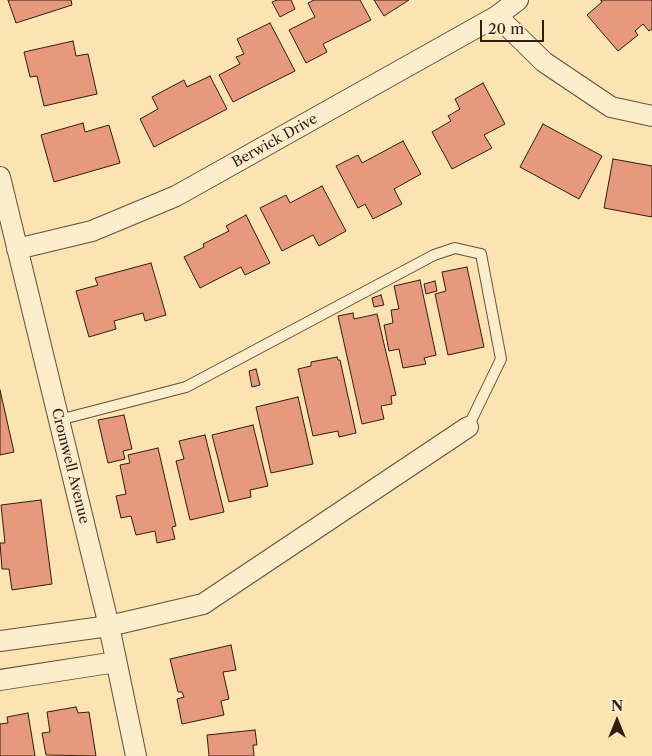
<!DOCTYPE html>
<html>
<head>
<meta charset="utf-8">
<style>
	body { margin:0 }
	#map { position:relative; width:652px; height:756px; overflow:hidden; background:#fbe4b2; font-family:"Libre Caslon Text",serif }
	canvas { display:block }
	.north { position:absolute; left:592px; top:696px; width:50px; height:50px; -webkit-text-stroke:4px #fcedcd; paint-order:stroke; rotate:0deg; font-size:14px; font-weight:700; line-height:20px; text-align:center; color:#321c11 }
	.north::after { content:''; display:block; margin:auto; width:18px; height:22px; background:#321c11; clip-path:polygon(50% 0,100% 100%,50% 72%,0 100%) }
	.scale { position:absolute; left:480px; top:20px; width:64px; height:22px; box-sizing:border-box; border:2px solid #321c11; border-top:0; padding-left:6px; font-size:15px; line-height:18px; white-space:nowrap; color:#321c11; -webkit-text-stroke:4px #fcedcd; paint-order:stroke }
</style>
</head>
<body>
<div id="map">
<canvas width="652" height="756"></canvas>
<div class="north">N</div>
<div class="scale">20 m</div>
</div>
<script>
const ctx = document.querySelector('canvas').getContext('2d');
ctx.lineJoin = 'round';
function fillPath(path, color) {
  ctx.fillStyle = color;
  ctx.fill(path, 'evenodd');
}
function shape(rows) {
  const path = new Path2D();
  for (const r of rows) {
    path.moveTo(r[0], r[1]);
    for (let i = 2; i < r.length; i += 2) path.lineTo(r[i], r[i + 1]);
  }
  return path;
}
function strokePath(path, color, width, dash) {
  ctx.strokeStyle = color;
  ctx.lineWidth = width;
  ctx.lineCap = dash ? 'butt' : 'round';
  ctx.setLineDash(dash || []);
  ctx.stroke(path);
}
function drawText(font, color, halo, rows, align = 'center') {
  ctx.font = font + ' "Libre Caslon Text",serif';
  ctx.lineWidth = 4;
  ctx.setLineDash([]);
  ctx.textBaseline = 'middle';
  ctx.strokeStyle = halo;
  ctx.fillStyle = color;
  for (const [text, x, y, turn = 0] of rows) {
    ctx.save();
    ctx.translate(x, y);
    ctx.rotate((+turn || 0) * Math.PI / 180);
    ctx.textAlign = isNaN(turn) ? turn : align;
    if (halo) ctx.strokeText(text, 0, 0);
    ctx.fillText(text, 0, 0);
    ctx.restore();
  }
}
const building = shape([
	[8,0,71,0,72,5,16,23,8,0],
	[277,0,291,0,295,9,280,17,272,2,277,0],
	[314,0,360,0,371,20,323,44,327,52,306,63,289,30,315,17,308,3,314,0],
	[374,0,409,0,384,16,374,0],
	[601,0,652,0,652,29,649,31,643,24,635,31,638,35,618,51,587,15,602,2,601,0],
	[270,23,295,71,233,102,219,75,240,64,236,57,244,54,237,39,270,23],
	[73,41,76,56,88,54,97,94,44,106,37,76,30,77,24,52,73,41],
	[210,76,227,109,154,147,140,119,158,109,152,97,184,80,187,87,210,76],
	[483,83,505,124,484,135,492,148,452,169,432,132,451,121,448,116,460,109,455,99,483,83],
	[83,123,85,132,109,125,120,163,54,182,41,135,83,123],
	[543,124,602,156,579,199,520,167,543,124],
	[403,141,421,174,394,189,402,204,373,219,365,204,358,208,336,166,358,155,362,163,403,141],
	[613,159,652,166,652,217,604,208,613,159],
	[322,186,346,231,319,246,313,235,282,251,260,208,286,195,290,203,322,186],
	[246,215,270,263,245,275,241,267,200,288,184,257,204,247,203,244,229,231,226,226,246,215],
	[151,263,166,315,145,321,143,313,114,321,116,329,89,337,76,291,98,285,95,278,151,263],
	[467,267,484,347,448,355,435,294,446,291,442,272,467,267],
	[420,280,436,355,424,358,426,364,403,368,399,349,389,351,384,325,393,323,391,310,399,309,394,286,420,280],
	[435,281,437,291,426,294,424,284,435,281],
	[381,295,384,305,374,307,372,298,381,295],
	[353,313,354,319,377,314,396,395,391,396,392,404,381,406,384,419,362,424,338,316,353,313],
	[337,357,338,360,340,360,356,433,339,437,338,431,313,436,298,369,311,366,311,362,337,357],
	[256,369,260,385,252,387,249,371,256,369],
	[0,390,14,452,0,455,0,390],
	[298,397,313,464,271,473,256,407,298,397],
	[124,415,132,449,123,451,125,459,108,463,98,420,124,415],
	[253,425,268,486,250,490,251,497,229,502,212,435,253,425],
	[205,435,224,512,190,520,176,461,184,459,179,441,205,435],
	[158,448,176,526,172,527,175,539,157,543,155,531,136,535,131,516,121,518,116,496,126,494,120,465,130,463,128,455,158,448],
	[41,500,52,584,12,590,9,569,2,569,0,543,5,543,1,505,41,500],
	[231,645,236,670,223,672,229,699,221,701,224,715,182,724,177,699,184,697,182,692,178,692,170,659,231,645],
	[76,707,78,713,89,712,96,756,46,755,42,733,50,732,47,712,76,707],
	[28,713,35,756,0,756,0,724,8,723,7,717,28,713],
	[255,730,257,745,253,745,254,756,209,756,207,735,255,730]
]);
const lane = shape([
	[59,420,186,387,434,255,455,248,481,254,501,359,468,427]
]);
const street = shape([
	[497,16,544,62,611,107,652,116],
	[0,177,109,626,136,756],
	[17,249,92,231,176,196,497,16,518,0],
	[0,641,109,626,203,604,468,427],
	[0,680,116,662]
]);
const streetNames = [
	["Berwick Drive",275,141,-29],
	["Cromwell Avenue",70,466,76]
];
fillPath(building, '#e6997d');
strokePath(building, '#321c11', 1);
strokePath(lane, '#644e39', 12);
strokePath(street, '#644e39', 22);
strokePath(lane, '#fcedcd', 10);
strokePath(street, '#fcedcd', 20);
drawText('14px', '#321c11', '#fcedcd', streetNames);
</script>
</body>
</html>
